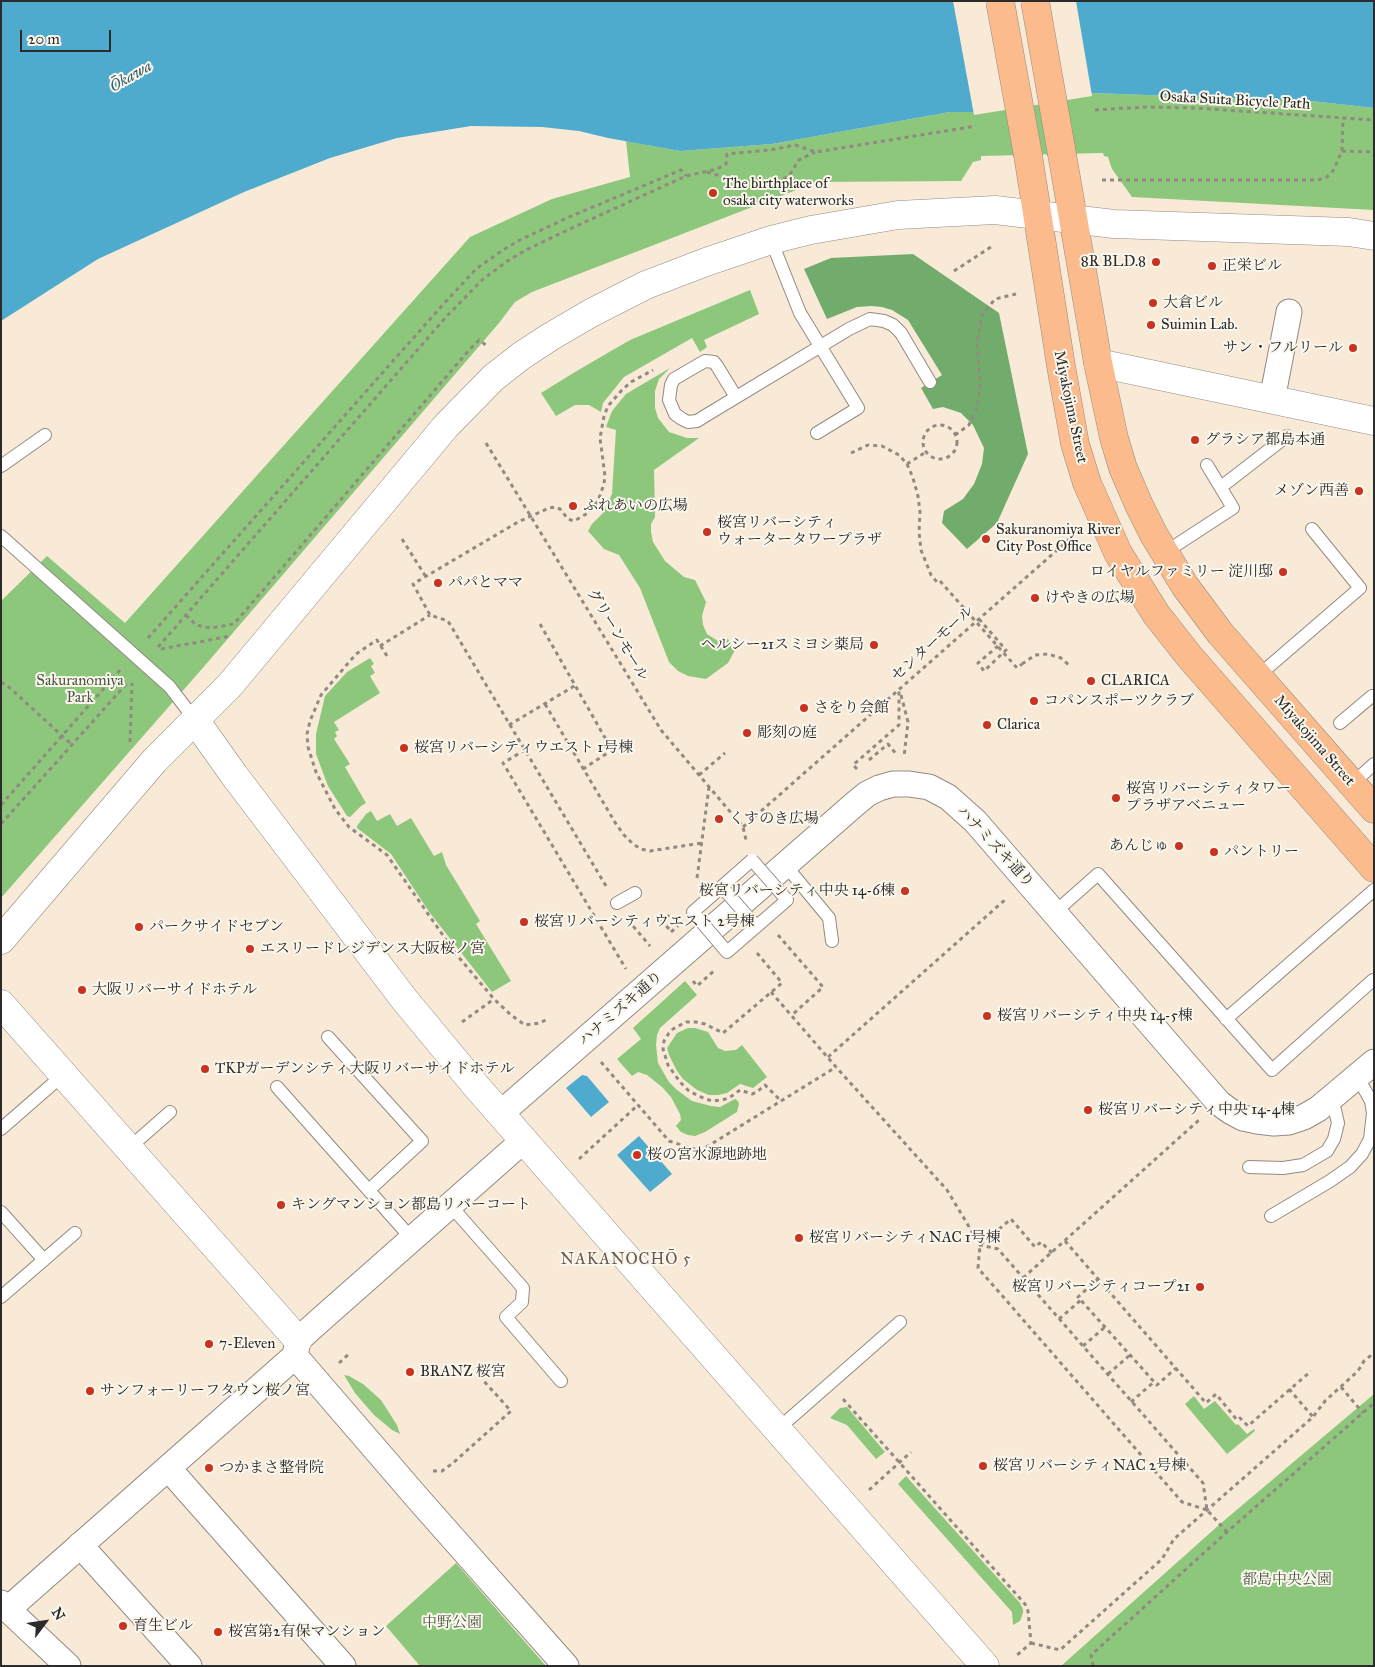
<!DOCTYPE html>
<html>
<head>
<meta charset="utf-8">
<style>
	body { margin:0 }
	#map { position:relative; width:1375px; height:1667px; overflow:hidden; background:#f8ead7; font-family:"IM FELL Great Primer",serif }
	canvas { display:block }
	.frame { position:absolute; inset:0; border:2px solid #2b2b2b; pointer-events:none }
	.north { position:absolute; left:20px; top:1597px; width:50px; height:50px; -webkit-text-stroke:4px #fbf7ec; paint-order:stroke; rotate:59deg; font-size:14px; font-weight:700; line-height:20px; text-align:center; color:#2b2b2b }
	.north::after { content:''; display:block; margin:auto; width:18px; height:22px; background:#2b2b2b; clip-path:polygon(50% 0,100% 100%,50% 72%,0 100%) }
	.scale { position:absolute; left:20px; top:30px; width:91px; height:22px; box-sizing:border-box; border:2px solid #2b2b2b; border-top:0; padding-left:6px; font-size:15px; line-height:18px; white-space:nowrap; color:#2b2b2b; -webkit-text-stroke:4px #fbf7ec; paint-order:stroke }
</style>
</head>
<body>
<div id="map">
<canvas width="1375" height="1667"></canvas>
<div class="frame"></div>
<div class="north">N</div>
<div class="scale">20 m</div>
</div>
<script>
const ctx = document.querySelector('canvas').getContext('2d');
ctx.lineJoin = 'round';
function fillPath(path, color) {
  ctx.fillStyle = color;
  ctx.fill(path, 'evenodd');
}
function shape(rows) {
  const path = new Path2D();
  for (const r of rows) {
    if (r.length === 3) {
      path.moveTo(r[0] + r[2], r[1]);
      path.arc(r[0], r[1], r[2], 0, 2 * Math.PI);
      continue;
    }
    path.moveTo(r[0], r[1]);
    for (let i = 2; i < r.length; i += 2) path.lineTo(r[i], r[i + 1]);
  }
  return path;
}
function strokePath(path, color, width, dash) {
  ctx.strokeStyle = color;
  ctx.lineWidth = width;
  ctx.lineCap = dash ? 'butt' : 'round';
  ctx.setLineDash(dash || []);
  ctx.stroke(path);
}
function drawText(font, color, halo, rows, align = 'center') {
  ctx.font = font + ' "IM FELL Great Primer","Noto Serif JP",serif';
  ctx.lineWidth = 4;
  ctx.setLineDash([]);
  ctx.textBaseline = 'middle';
  ctx.strokeStyle = halo;
  ctx.fillStyle = color;
  for (const [text, x, y, turn = 0] of rows) {
    ctx.save();
    ctx.translate(x, y);
    ctx.rotate((+turn || 0) * Math.PI / 180);
    ctx.textAlign = isNaN(turn) ? turn : align;
    if (halo) ctx.strokeText(text, 0, 0);
    ctx.fillText(text, 0, 0);
    ctx.restore();
  }
}
const green = shape([
	[1092,93,1311,101,1374,108,1374,210,1132,197,1112,169,1108,157,1104,156,1103,153,981,156,981,160,973,162,961,181,817,182,532,292,515,302,499,323,201,670,1,898,1,601,47,556,125,623,470,237,552,199,630,177,626,141,680,151,772,144,950,112,973,112],
	[750,290,759,314,704,340,707,347,700,352,692,338,624,377,603,403,601,412,589,405,575,405,556,416,541,393,575,372,630,340],
	[670,368,659,379,655,391,655,408,658,418,669,432,687,438,699,438,654,470,655,517,651,524,651,532,653,542,665,561,684,577,695,580,706,602,702,616,703,625,707,634,718,641,722,641,728,639,735,650,728,663,706,679,688,676,678,671,669,662,640,588,619,555,604,549,588,531,592,524,603,513,612,494,616,430,606,427,612,411,626,394],
	[370,658,374,664,371,666,375,673,370,676,380,693,334,722,339,730,335,732,337,736,334,739,350,764,345,767,366,803,361,806,350,817,347,816,328,786,316,754,316,734,325,696,347,672],
	[371,811,377,821,390,814,397,826,411,818,434,856,442,852,446,865,480,921,476,924,511,981,492,992,430,913,391,854,357,828,357,826,366,814],
	[685,981,697,995,660,1028,657,1035,656,1045,658,1063,669,1082,677,1090,692,1101,711,1106,720,1107,735,1099,738,1101,739,1104,737,1112,705,1132,695,1136,688,1135,681,1132,676,1126,681,1120,680,1114,671,1097,662,1087,647,1075,638,1072,632,1076,617,1059,641,1039,633,1028],
	[688,1028,695,1028,708,1032,718,1048,725,1051,736,1050,742,1045,767,1077,753,1088,740,1084,727,1093,718,1095,709,1095,697,1090,683,1079,677,1071,669,1055,667,1048,677,1033],
	[344,1375,349,1376,363,1384,381,1400,397,1425,400,1434,392,1430,374,1415,355,1393],
	[1374,1394,1374,1666,1061,1666,1220,1524],
	[1194,1396,1204,1409,1215,1401,1236,1425,1238,1424,1247,1434,1254,1429,1255,1431,1227,1454,1185,1404],
	[847,1407,885,1452,876,1459,847,1425,830,1418,840,1408],
	[906,1476,1020,1603,1023,1609,1023,1613,1020,1621,1013,1625,1012,1612,898,1484],
	[456,1563,546,1666,420,1666,386,1626]
]);
const forest = shape([
	[913,254,999,313,1028,454,997,523,967,549,942,523,944,511,963,499,974,484,982,464,984,448,973,425,961,413,943,407,933,409,921,388,942,375,908,320,892,310,882,307,871,306,857,307,827,319,804,269,831,258]
]);
const water = shape([
	[1,1,1374,1,1374,108,1311,101,1092,93,973,112,950,112,772,144,680,151,608,138,579,131,542,127,471,126,397,138,330,158,244,192,98,259,1,321],
	[582,1075,587,1076,609,1102,591,1117,566,1088],
	[639,1136,672,1174,650,1192,617,1155]
]);
const pier = shape([
	[953,1,1076,1,1092,96,974,115]
]);
const path = shape([
	[1095,110,1146,107,1195,108,1374,120],
	[1342,151,1374,152],
	[707,172,755,186,769,186,779,182,788,176,794,169,797,161,815,152],
	[1102,180,1318,180,1327,177,1333,171,1342,151,1343,118],
	[954,271,994,245],
	[940,442,17],
	[955,435,969,425,977,407,980,385,977,343,982,315,995,299,1016,294],
	[486,443,661,730,743,827,746,840],
	[851,453,868,445,882,446,899,455,907,464,913,478,918,496,920,512,919,532,921,550,931,575,937,582,940,581],
	[907,464,926,452],
	[402,539,426,577],
	[186,615,196,625,211,628,234,624,470,349,479,340,486,345],
	[979,619,1006,650,984,671,978,663,998,646],
	[540,624,612,750,583,769],
	[148,638,439,309,476,269,503,250,520,240,569,217,681,170,686,176],
	[380,646,430,615],
	[158,647,447,316,483,279,509,260,526,250,574,227,686,176,717,169,726,164,727,154,770,150,795,145,816,152,976,126],
	[161,649,231,636],
	[387,656,377,640,356,654,321,695,310,721,307,734,308,747,316,772,335,809,349,827,387,855,456,954,494,999,511,1015,525,1025,540,1023,549,1018],
	[1022,664,1035,655,1048,654,1061,658,1071,667],
	[1,682,10,688,71,744],
	[901,695,908,722,904,757],
	[545,704,616,824,624,835,633,844,641,849,650,851,702,843],
	[509,725,576,685],
	[130,742,132,683],
	[525,750,503,763,626,969],
	[869,760,888,744,897,755],
	[857,769,853,765,899,725,899,690],
	[699,775,725,753],
	[1,805,120,670],
	[1,824,129,681],
	[743,827,1072,537],
	[697,878,709,787],
	[606,886,448,621,430,615,413,584,518,522,549,508,555,507,560,509,568,519,574,521,588,513,598,501,604,484,605,476,600,438,604,416,608,406,622,390,631,382,653,370],
	[628,920,650,946],
	[669,929,662,921,672,913],
	[778,935,823,987,792,1015],
	[757,953,782,983,723,1033,705,1024,696,1022,686,1022,673,1029,669,1033,664,1041,663,1049,668,1065,680,1082,689,1091,705,1099,713,1101,722,1100,729,1098,740,1090,752,1094,757,1092,765,1085,781,1101],
	[693,981,697,986,716,969],
	[771,992,836,1067,947,1190,980,1245,998,1249,1203,1483,1207,1510,1227,1532],
	[462,1022,494,999],
	[828,1057,1007,898],
	[601,1062,669,1141,700,1151,836,1067],
	[579,1159,638,1105],
	[1065,1241,1206,1403,1216,1394,1237,1420,1240,1418,1248,1426,1311,1371],
	[1052,1253,1041,1242,1035,1247,1011,1219,980,1245,978,1268,1182,1502,1207,1510],
	[1023,1278,1199,1120],
	[1098,1279,1078,1297,1157,1385,1176,1368],
	[1059,1319,1081,1300],
	[1083,1346,1105,1327],
	[339,1363,350,1353],
	[1108,1374,1130,1355],
	[1341,1387,1363,1413],
	[1289,1389,1313,1417],
	[843,1399,1025,1604,1028,1611,1031,1643,1016,1656],
	[1131,1402,1155,1381],
	[433,1471,442,1471,453,1463,511,1411,482,1379],
	[869,1490,911,1452],
	[1031,1643,1060,1650,1162,1559,1174,1539,1313,1417,1325,1401,1358,1371,1364,1361,1374,1353],
	[1093,1666,1091,1655,1227,1532,1374,1403]
]);
const service = shape([
	[771,240,800,313,858,408,817,433],
	[736,397,717,366,714,362,705,361,674,379,671,385,669,400,675,414,682,419,688,422,697,421,705,416,849,329,870,319,884,321,893,325,901,333,930,382],
	[1,466,45,435],
	[1221,487,1287,436],
	[1,536,170,687,195,720],
	[1164,553,1233,508,1207,465],
	[1258,676,1360,588,1312,529],
	[1340,723,1372,696],
	[1352,784,1374,764],
	[786,866,829,918,832,941],
	[617,903,635,893],
	[1054,913,1098,874,1272,1070,1373,980],
	[1226,1019,1374,890],
	[328,1037,422,1141,369,1190],
	[277,1087,412,1239],
	[1,1129,64,1074],
	[129,1148,170,1112],
	[1249,1167,1283,1168,1303,1165,1327,1151,1334,1139,1338,1123,1332,1098],
	[450,1205,523,1288,522,1302,506,1317,561,1381],
	[1,1212,44,1260],
	[1271,1216,1330,1181,1350,1167,1362,1154,1370,1139,1373,1113,1371,1101,1357,1076],
	[1,1297,75,1233],
	[778,1429,900,1322]
]);
const minor = shape([
	[1272,400,1289,312],
	[500,1114,856,803,867,794,879,788,893,784,909,784,929,787,948,797,975,821,1219,1103,1230,1111,1243,1118,1257,1121,1274,1123,1289,1122,1304,1117,1318,1109,1374,1062],
	[295,1356,420,1501,566,1666],
	[168,1468,343,1666],
	[80,1545,189,1666],
	[1,1603,68,1666],
	[8,1609,295,1356,298,1340,318,1322,524,1140]
]);
const tertiary = shape([
	[1098,363,1374,421],
	[195,720,234,775,404,999,476,1086,985,1666],
	[1,940,155,760,230,685,446,426,493,378,521,356,550,337,591,313,646,285,706,262,771,240,811,230,898,215,995,210,1114,224,1349,232,1374,236],
	[1,1004,298,1340]
]);
const primary = shape([
	[1062,154,1098,363,1114,438,1123,468,1139,505,1154,535,1185,586,1220,633,1374,809],
	[1028,155,1061,366,1075,444,1087,483,1118,553,1156,614,1189,656,1374,868]
]);
const pathBridge = shape([
	[940,581,1017,668,1022,664],
	[671,932,678,926]
]);
const serviceBridge = shape([
	[752,860,787,900,727,952,693,912,752,860],
	[722,887,756,926]
]);
const primaryBridge = shape([
	[1000,1,1028,155],
	[1035,1,1062,154]
]);
const markers = [
	[713,193,5,"#c8321e"],
	[1156,262,5,"#c8321e"],
	[1212,266,5,"#c8321e"],
	[1153,303,5,"#c8321e"],
	[1151,325,5,"#c8321e"],
	[1353,348,5,"#c8321e"],
	[1195,440,5,"#c8321e"],
	[1359,491,5,"#c8321e"],
	[573,506,5,"#c8321e"],
	[707,532,5,"#c8321e"],
	[986,539,5,"#c8321e"],
	[1283,572,5,"#c8321e"],
	[438,583,5,"#c8321e"],
	[1035,598,5,"#c8321e"],
	[874,645,5,"#c8321e"],
	[1091,681,5,"#c8321e"],
	[1034,701,5,"#c8321e"],
	[804,708,5,"#c8321e"],
	[987,725,5,"#c8321e"],
	[747,733,5,"#c8321e"],
	[404,748,5,"#c8321e"],
	[1116,798,5,"#c8321e"],
	[719,819,5,"#c8321e"],
	[1179,846,5,"#c8321e"],
	[1214,852,5,"#c8321e"],
	[905,891,5,"#c8321e"],
	[524,922,5,"#c8321e"],
	[139,927,5,"#c8321e"],
	[250,949,5,"#c8321e"],
	[82,990,5,"#c8321e"],
	[987,1016,5,"#c8321e"],
	[205,1069,5,"#c8321e"],
	[1088,1110,5,"#c8321e"],
	[637,1155,5,"#c8321e"],
	[281,1205,5,"#c8321e"],
	[799,1238,5,"#c8321e"],
	[1200,1287,5,"#c8321e"],
	[209,1344,5,"#c8321e"],
	[410,1372,5,"#c8321e"],
	[90,1391,5,"#c8321e"],
	[983,1466,5,"#c8321e"],
	[209,1468,5,"#c8321e"],
	[123,1626,5,"#c8321e"],
	[218,1632,5,"#c8321e"]
];
const streetNames = [
	["Osaka Suita Bicycle Path",1235,101,3],
	["Miyakojima Street",1070,407,78],
	["グリーンモール",617,635,59],
	["センターモール",933,644,-42],
	["Miyakojima Street",1314,741,49],
	["ハナミズキ通り",995,847,47],
	["ハナミズキ通り",621,1009,-41]
];
const poiNames = [
	["The birthplace of",723,184],
	["osaka city waterworks",723,201],
	["8R BLD.8",1146,262,"right"],
	["正栄ビル",1222,266],
	["大倉ビル",1163,303],
	["Suimin Lab.",1161,325],
	["サン・フルリール",1343,348,"right"],
	["グラシア都島本通",1205,440],
	["メゾン西善",1349,491,"right"],
	["ふれあいの広場",583,506],
	["桜宮リバーシティ",717,523],
	["ウォータータワープラザ",717,540],
	["Sakuranomiya River",996,530],
	["City Post Office",996,547],
	["ロイヤルファミリー 淀川邸",1273,572,"right"],
	["パパとママ",448,583],
	["けやきの広場",1045,598],
	["ヘルシー21スミヨシ薬局",864,645,"right"],
	["CLARICA",1101,681],
	["コパンスポーツクラブ",1044,701],
	["さをり会館",814,708],
	["Clarica",997,725],
	["彫刻の庭",757,733],
	["桜宮リバーシティウエスト 1号棟",414,748],
	["桜宮リバーシティタワー",1126,789],
	["プラザアベニュー",1126,806],
	["くすのき広場",729,819],
	["あんじゅ",1169,846,"right"],
	["パントリー",1224,852],
	["桜宮リバーシティ中央 14-6棟",895,891,"right"],
	["桜宮リバーシティウエスト 2号棟",534,922],
	["パークサイドセブン",149,927],
	["エスリードレジデンス大阪桜ノ宮",260,949],
	["大阪リバーサイドホテル",92,990],
	["桜宮リバーシティ中央 14-5棟",997,1016],
	["TKPガーデンシティ大阪リバーサイドホテル",215,1069],
	["桜宮リバーシティ中央 14-4棟",1098,1110],
	["桜の宮水源地跡地",647,1155],
	["キングマンション都島リバーコート",291,1205],
	["桜宮リバーシティNAC 1号棟",809,1238],
	["桜宮リバーシティコープ21",1190,1287,"right"],
	["7-Eleven",219,1344],
	["BRANZ 桜宮",420,1372],
	["サンフォーリーフタウン桜ノ宮",100,1391],
	["桜宮リバーシティNAC 2号棟",993,1466],
	["つかまさ整骨院",219,1468],
	["育生ビル",133,1626],
	["桜宮第2有保マンション",228,1632]
];
const parkNames = [
	["Sakuranomiya",80,681],
	["Park",80,698],
	["都島中央公園",1287,1580],
	["中野公園",452,1623]
];
const waterNames = [
	["Ōkawa",131,77,-30]
];
const neighbourhoodNames = [
	["NAKANOCHŌ 5",626,1260]
];
fillPath(green, '#8cc77c');
fillPath(forest, '#71ac6c');
fillPath(water, '#4fabcd');
fillPath(pier, '#f8ead7');
strokePath(service, '#928a81', 14);
strokePath(minor, '#928a81', 27);
strokePath(tertiary, '#928a81', 29);
strokePath(primary, '#928a81', 29);
strokePath(path, '#928a81', 3, [4, 4]);
strokePath(service, '#fff', 12);
strokePath(minor, '#fff', 25);
strokePath(tertiary, '#fff', 28);
strokePath(primary, '#fbbb8d', 28);
strokePath(serviceBridge, '#928a81', 14, []);
strokePath(primaryBridge, '#928a81', 29, []);
strokePath(pathBridge, '#928a81', 3, [4, 4]);
strokePath(serviceBridge, '#fff', 12);
strokePath(primaryBridge, '#fbbb8d', 28);
for (const [x, y, r, color] of markers) {
  const dot = new Path2D();
  dot.arc(x, y, r, 0, 2 * Math.PI);
  ctx.fillStyle = color;
  ctx.fill(dot);
  strokePath(dot, '#fbf7ec', 2);
}
drawText('15px', '#2b2b2b', '#fbf7ec', streetNames);
drawText('15px', '#2b2b2b', '#fbf7ec', poiNames, 'left');
drawText('15px', '#485a43', '#fbf7ec', parkNames);
drawText('italic 16px', '#395e6c', '#fbf7ec', waterNames);
ctx.letterSpacing = '1px';
drawText('16px', '#6b5752', '#fbf7ec', neighbourhoodNames);
ctx.letterSpacing = '0px';
</script>
</body>
</html>
